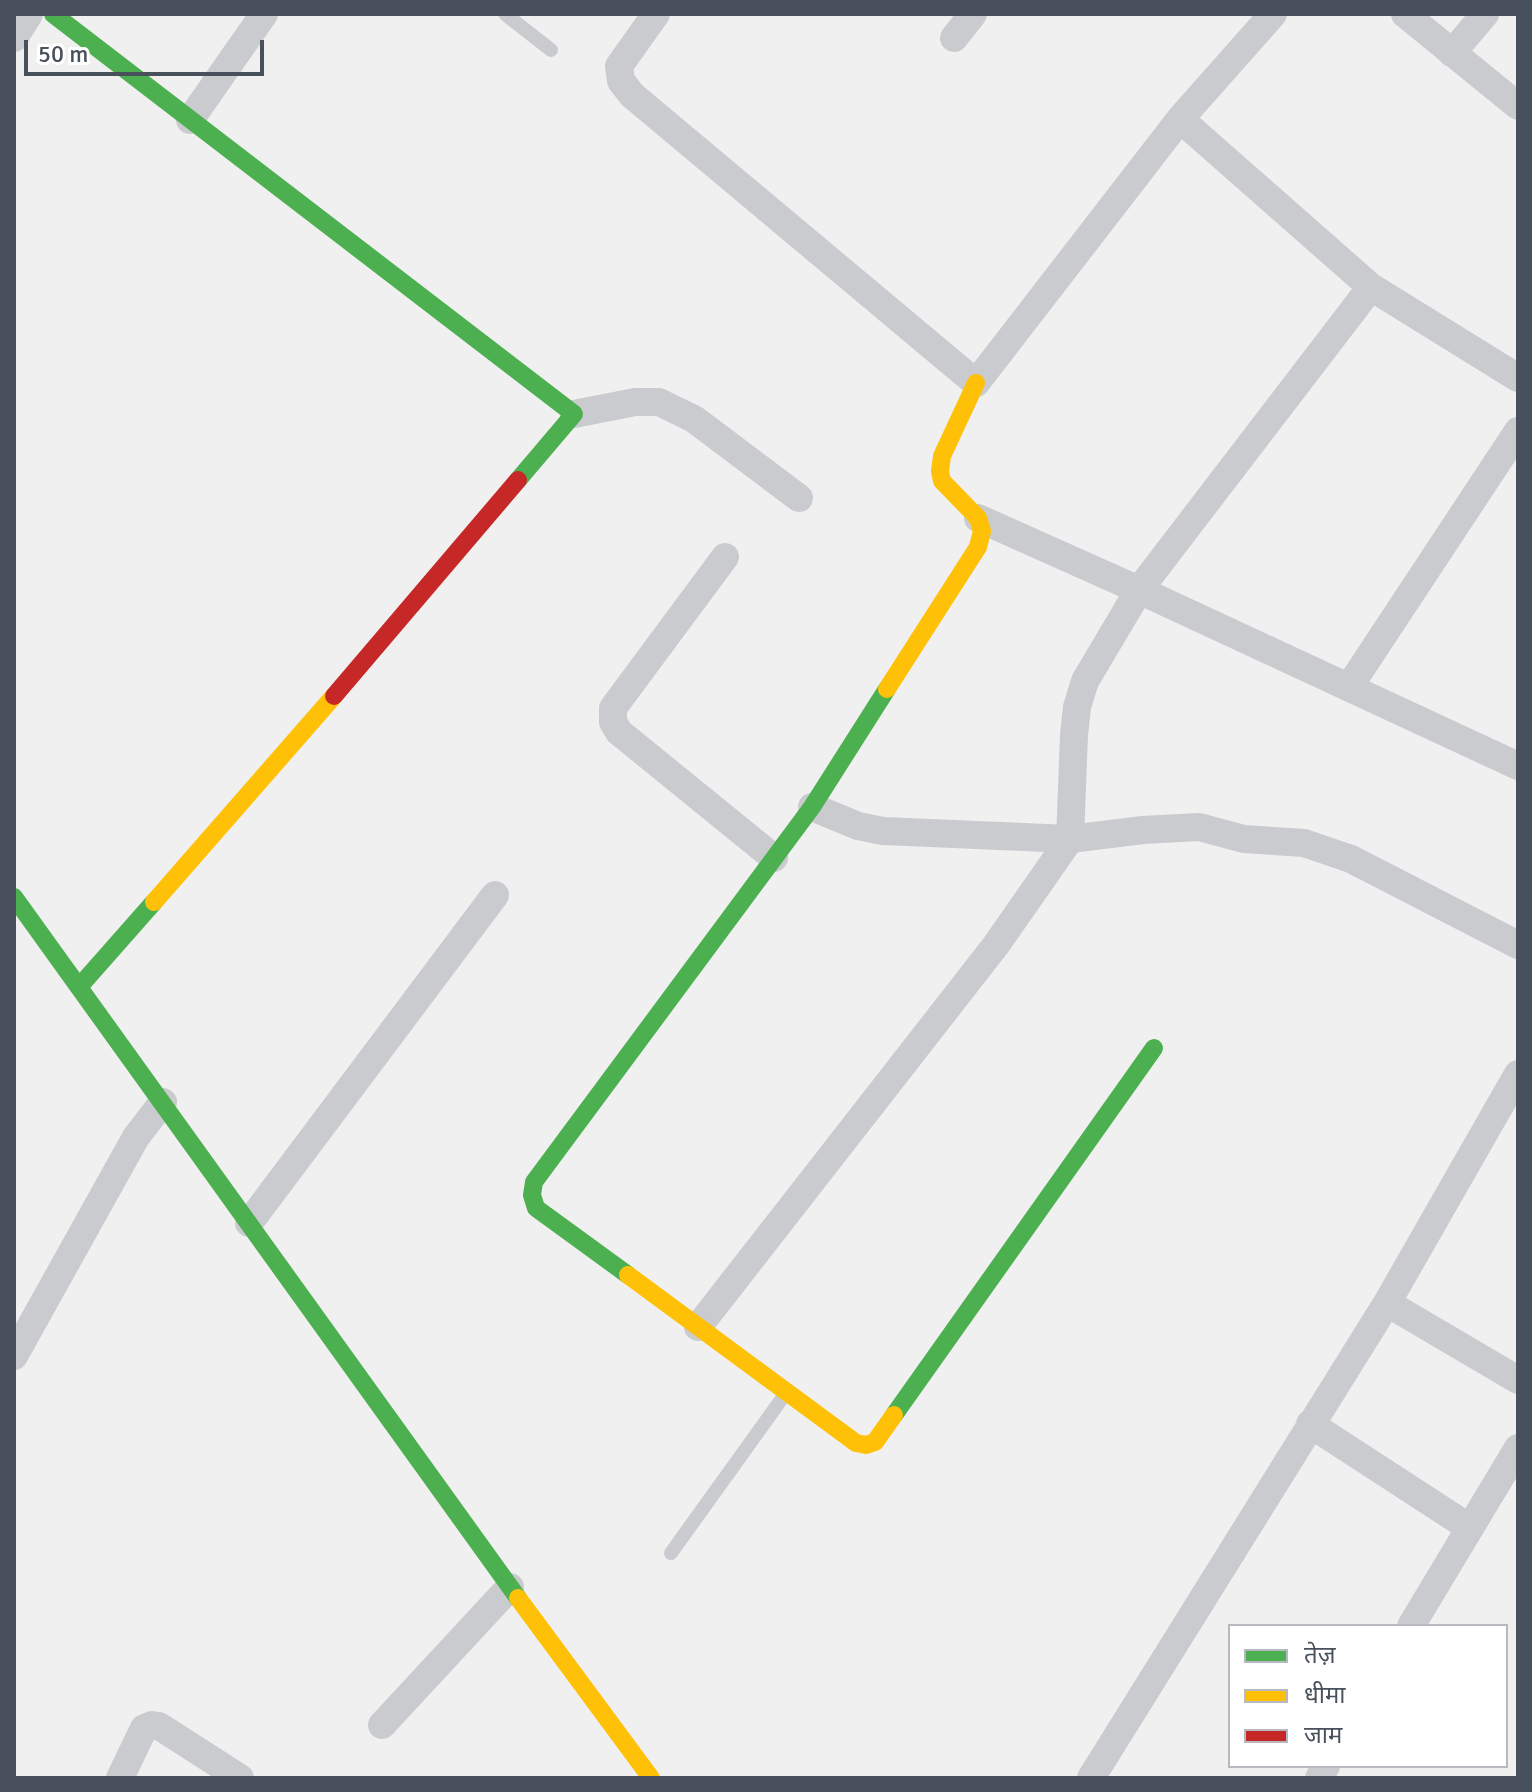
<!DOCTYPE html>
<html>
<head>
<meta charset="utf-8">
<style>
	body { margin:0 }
	#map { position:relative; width:1532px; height:1792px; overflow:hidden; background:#f0f0f0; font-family:Signika,"Noto Sans Devanagari",sans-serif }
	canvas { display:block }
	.frame { position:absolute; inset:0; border:16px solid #48505b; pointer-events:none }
	.legend { position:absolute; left:1228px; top:1624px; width:280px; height:144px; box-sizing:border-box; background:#fff; border:2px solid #b6b9bd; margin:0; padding:10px 14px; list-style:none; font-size:24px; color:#48505b }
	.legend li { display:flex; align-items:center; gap:16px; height:40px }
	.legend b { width:40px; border:2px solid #b6b9bd }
	.scale { position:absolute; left:24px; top:40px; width:240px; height:36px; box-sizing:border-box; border:4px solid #48505b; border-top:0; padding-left:10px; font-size:24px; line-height:28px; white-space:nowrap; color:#48505b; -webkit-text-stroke:6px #fff; paint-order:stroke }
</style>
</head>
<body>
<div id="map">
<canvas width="1532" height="1792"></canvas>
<div class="frame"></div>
<ul class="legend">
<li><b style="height:10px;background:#4caf50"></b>तेज़</li>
<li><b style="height:10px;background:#ffc107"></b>धीमा</li>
<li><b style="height:10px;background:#c62828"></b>जाम</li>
</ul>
<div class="scale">50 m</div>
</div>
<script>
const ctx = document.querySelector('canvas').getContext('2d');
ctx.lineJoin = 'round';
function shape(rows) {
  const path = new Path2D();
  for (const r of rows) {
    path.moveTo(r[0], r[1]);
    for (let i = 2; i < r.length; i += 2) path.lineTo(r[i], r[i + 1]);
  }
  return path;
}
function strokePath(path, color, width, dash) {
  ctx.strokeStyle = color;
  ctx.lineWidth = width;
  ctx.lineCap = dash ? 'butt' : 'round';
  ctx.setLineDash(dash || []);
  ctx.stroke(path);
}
const lane = shape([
	[505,14,551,50],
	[671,1553,786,1393]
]);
const street = shape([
	[656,14,619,66,621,81,632,95,976,383,1180,119,1273,14],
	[1405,14,1518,106],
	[14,38,29,14],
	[954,38,973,14],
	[1452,53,1485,14],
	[1180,119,1371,287,1139,590,1518,766],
	[190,120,264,14],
	[1371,287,1518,378],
	[574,414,635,402,659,402,694,419,799,498],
	[725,557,613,708,613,722,619,732,774,858],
	[1349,687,1518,431],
	[812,807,858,826,883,831,1070,839,1143,830,1199,827,1244,839,1304,843,1351,859,1518,945],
	[249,1223,495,895],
	[1387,1303,1518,1380],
	[698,1327,996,945,1070,839,1074,735,1077,707,1085,681,1139,590,978,518],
	[14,1356,136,1137,163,1102],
	[1310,1424,1470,1528],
	[1411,1626,1518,1448],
	[382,1725,510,1587],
	[120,1778,144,1728,152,1725,159,1726,240,1778],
	[1091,1778,1387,1303,1518,1074],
	[1319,1778,1326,1766]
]);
const fast = shape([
	[53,14,574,414,518,480],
	[14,897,518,1598],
	[79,987,154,902],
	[628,1275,536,1208,532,1195,534,1182,812,807,887,689],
	[894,1415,1154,1048]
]);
const slow = shape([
	[887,689,978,547,982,531,978,518,942,481,940,471,942,456,976,383],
	[154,902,334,696],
	[628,1275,856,1443,866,1445,875,1442,894,1415],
	[518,1598,651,1778]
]);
const jam = shape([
	[334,696,518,480]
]);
strokePath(lane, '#cacbce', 14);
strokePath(street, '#cacbce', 28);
strokePath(fast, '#4caf50', 18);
strokePath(slow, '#ffc107', 18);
strokePath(jam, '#c62828', 18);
</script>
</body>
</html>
